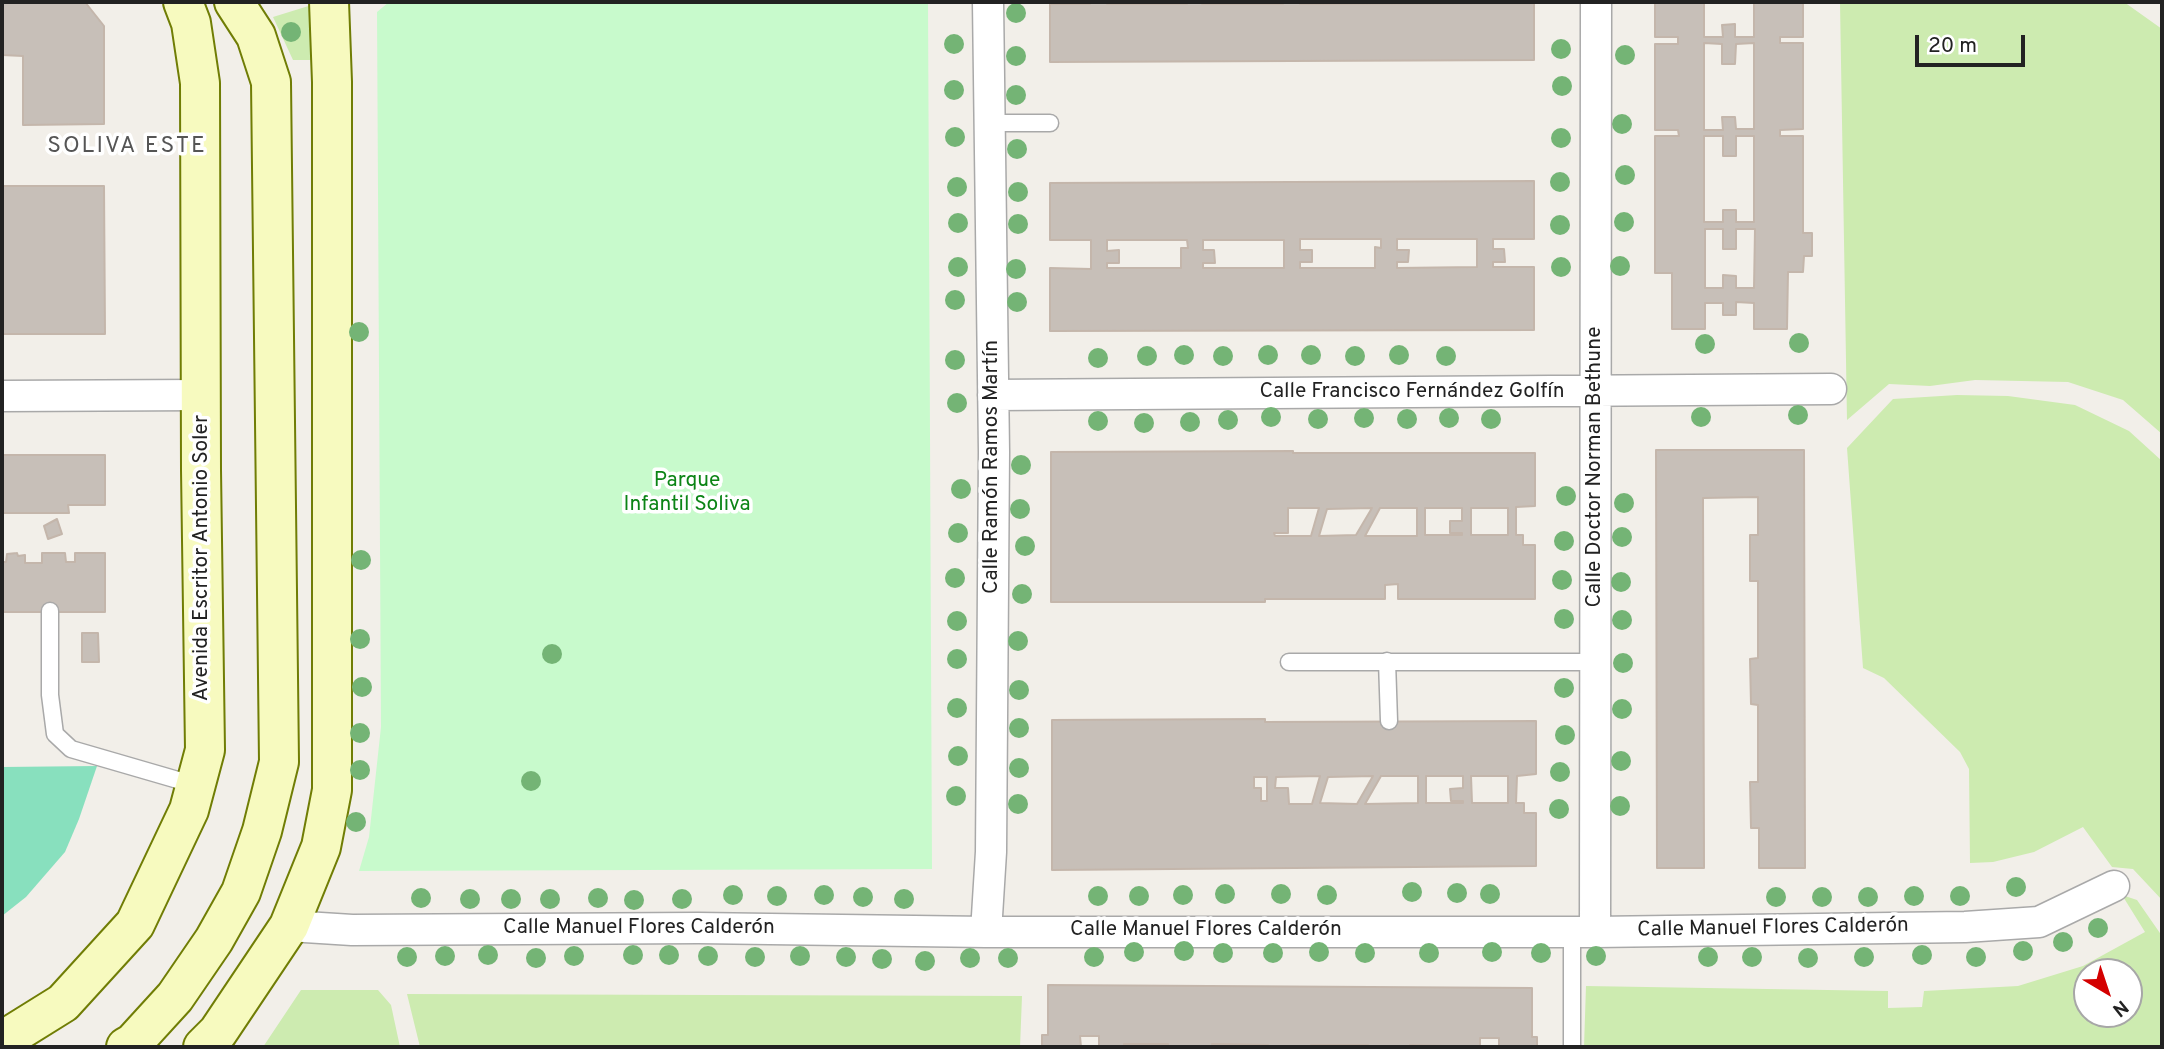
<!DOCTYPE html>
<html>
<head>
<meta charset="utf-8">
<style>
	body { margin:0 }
	#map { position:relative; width:2164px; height:1049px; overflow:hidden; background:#f2efe9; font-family:Overpass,sans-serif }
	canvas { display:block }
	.frame { position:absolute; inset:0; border:4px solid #222; pointer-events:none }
	.north { position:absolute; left:2073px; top:958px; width:70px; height:70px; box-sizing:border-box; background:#fff; border:2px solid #a7a7a7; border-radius:50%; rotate:141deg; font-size:19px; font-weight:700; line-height:28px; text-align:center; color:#222 }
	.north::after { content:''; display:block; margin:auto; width:24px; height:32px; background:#d40000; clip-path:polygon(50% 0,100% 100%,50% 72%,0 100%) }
	.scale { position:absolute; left:1915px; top:35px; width:110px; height:32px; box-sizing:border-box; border:4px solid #222; border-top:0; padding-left:9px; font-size:21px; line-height:24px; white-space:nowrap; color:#222; -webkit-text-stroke:5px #fff; paint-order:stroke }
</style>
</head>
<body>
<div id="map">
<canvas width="2164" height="1049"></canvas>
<div class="frame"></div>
<div class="north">N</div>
<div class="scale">20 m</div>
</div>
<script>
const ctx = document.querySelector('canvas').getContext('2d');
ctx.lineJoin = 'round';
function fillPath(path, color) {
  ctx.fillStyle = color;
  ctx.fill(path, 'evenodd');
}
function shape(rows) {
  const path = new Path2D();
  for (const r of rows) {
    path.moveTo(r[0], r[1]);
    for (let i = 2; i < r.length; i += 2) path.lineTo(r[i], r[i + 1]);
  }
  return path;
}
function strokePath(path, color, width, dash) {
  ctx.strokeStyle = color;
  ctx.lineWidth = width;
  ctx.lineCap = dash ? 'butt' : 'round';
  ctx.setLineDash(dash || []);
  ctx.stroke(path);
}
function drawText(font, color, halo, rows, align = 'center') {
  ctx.font = font + ' Overpass,sans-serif';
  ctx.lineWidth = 7;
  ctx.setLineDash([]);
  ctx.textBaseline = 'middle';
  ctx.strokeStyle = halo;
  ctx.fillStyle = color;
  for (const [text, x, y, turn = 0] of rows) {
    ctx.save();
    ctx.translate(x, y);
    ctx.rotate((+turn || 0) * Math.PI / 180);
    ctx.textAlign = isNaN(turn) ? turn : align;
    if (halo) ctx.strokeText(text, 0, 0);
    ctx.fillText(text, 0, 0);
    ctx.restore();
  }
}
const grass = shape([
	[1840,2,2124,2,2162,29,2162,434,2123,400,2068,382,1975,380,1930,386,1889,384,1847,420],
	[315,4,314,60,293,60,273,17],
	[1957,395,2008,396,2075,405,2129,431,2162,461,2162,900,2133,869,2112,867,2083,827,2034,852,1993,862,1970,863,1969,769,1960,752,1884,678,1863,668,1847,448,1893,399],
	[2122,895,2137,900,2162,936,2162,1047,1584,1047,1586,986,1888,991,1888,1008,1922,1007,1924,991,2018,986,2083,966,2145,932],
	[2087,972,2129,972,2129,1014,2087,1014],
	[301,990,378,990,391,1005,400,1047,263,1047],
	[407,994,1022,996,1020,1047,420,1047]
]);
const park = shape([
	[389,2,928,2,932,869,359,871,369,837,381,727,377,12]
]);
const pitch = shape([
	[97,766,79,819,65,852,26,897,2,916,2,767]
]);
const building = shape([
	[2,2,85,2,104,26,104,124,23,125,23,56,2,55,2,2],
	[1090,2,1107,2,1107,4,1187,4,1187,2,1202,2,1202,4,1283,4,1283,2,1300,2,1300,4,1534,3,1534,60,1050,62,1050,4,1090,4,1090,2],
	[1655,2,1704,2,1704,37,1723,37,1722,25,1735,24,1735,37,1754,37,1754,2,1803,2,1803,37,1780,37,1780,43,1803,43,1803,129,1780,130,1780,136,1803,136,1803,233,1812,233,1812,256,1804,256,1803,272,1788,272,1787,329,1754,329,1754,303,1736,302,1736,315,1723,315,1723,303,1705,303,1705,329,1672,329,1672,273,1655,273,1655,136,1679,136,1678,130,1655,130,1655,44,1678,44,1678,37,1655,37,1655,2],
	[1704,43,1722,44,1722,64,1735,64,1736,44,1754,43,1754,129,1736,129,1735,117,1722,117,1723,130,1704,130,1704,43],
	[1704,136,1723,136,1723,156,1736,156,1736,136,1754,136,1754,222,1736,222,1736,210,1723,210,1723,222,1704,222,1704,136],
	[1705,229,1723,229,1723,249,1736,249,1736,229,1755,229,1754,288,1736,288,1736,276,1723,275,1723,288,1705,288,1705,229],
	[1534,181,1534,239,1493,239,1493,249,1504,249,1505,262,1493,262,1493,267,1534,267,1534,330,1050,331,1050,268,1091,269,1091,240,1050,240,1050,183,1534,181],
	[1300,239,1381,239,1381,248,1375,247,1375,268,1300,268,1300,262,1312,262,1312,250,1300,250,1300,239],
	[1397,239,1477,239,1477,267,1397,268,1397,262,1408,262,1409,250,1397,250,1397,239],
	[1107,240,1187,240,1188,248,1181,248,1181,268,1107,268,1107,263,1119,263,1119,250,1107,251,1107,240],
	[1203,240,1284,240,1284,268,1203,268,1203,263,1215,263,1214,250,1203,250,1203,240],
	[2,186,104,186,105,334,2,334,2,186],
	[1656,450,1804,450,1805,868,1759,868,1759,828,1751,828,1750,782,1758,782,1758,705,1751,704,1750,659,1758,658,1758,581,1750,581,1750,535,1758,535,1758,497,1703,498,1704,868,1657,868,1656,450],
	[1293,451,1293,453,1535,453,1535,506,1516,507,1516,535,1523,535,1523,545,1535,545,1535,599,1398,599,1398,584,1385,585,1385,599,1265,599,1265,602,1051,602,1051,452,1293,451],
	[1288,508,1319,508,1311,536,1275,536,1274,533,1288,533,1288,508],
	[1372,508,1356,535,1319,536,1327,509,1372,508],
	[1380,508,1417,508,1417,536,1365,536,1380,508],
	[1425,508,1462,508,1462,521,1450,521,1450,533,1462,533,1462,535,1425,535,1425,508],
	[1471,508,1508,508,1508,535,1471,535,1471,508],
	[2,455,105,455,105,505,68,505,69,513,2,513,2,455],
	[57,519,62,534,48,539,44,526,57,519],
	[17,553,18,556,25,555,25,563,42,563,42,553,65,553,66,562,75,562,75,553,105,553,105,612,2,612,2,562,6,562,7,554,17,553],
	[82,633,98,633,99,662,82,662,82,633],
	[1265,719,1265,722,1536,721,1536,774,1517,776,1516,803,1524,803,1524,813,1536,813,1536,866,1052,870,1052,720,1265,719],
	[1320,776,1312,804,1289,804,1288,788,1275,788,1276,777,1320,776],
	[1373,776,1357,804,1320,803,1328,777,1373,776],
	[1381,776,1418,776,1418,803,1365,804,1381,776],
	[1426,776,1463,776,1463,788,1450,789,1451,801,1463,801,1463,803,1426,803,1426,776],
	[1471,776,1508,776,1508,803,1472,803,1471,776],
	[1254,777,1267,777,1267,801,1261,801,1261,788,1254,788,1254,777],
	[1048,985,1532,988,1532,1037,1537,1037,1537,1047,1499,1047,1499,1038,1480,1038,1480,1047,1410,1045,1410,1047,1368,1047,1368,1045,1311,1045,1311,1047,1268,1047,1268,1045,1212,1044,1212,1047,1168,1047,1168,1044,1124,1044,1124,1047,1099,1047,1099,1036,1080,1036,1081,1047,1042,1047,1042,1035,1048,1035,1048,985]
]);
const lane = shape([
	[989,123,1050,123],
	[50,611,50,695,55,734,71,749,195,785],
	[1387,661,1389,721],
	[1289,662,1596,662],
	[1572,932,1572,1047]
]);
const street = shape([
	[993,395,1831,389],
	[2,396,202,395],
	[289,926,352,930,698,928,986,932,1595,932,1965,927,2039,922,2114,886],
	[986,932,991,852,994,452,988,2],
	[1595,932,1596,2]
]);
const secondary = shape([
	[2,1041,63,1003,135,924,189,810,205,750,201,470,200,83,191,23,183,2],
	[126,1047,133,1043,175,997,214,940,241,892,262,831,279,762,271,82,256,36,234,2],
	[203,1047,218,1032,289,926,321,847,332,790,332,82,329,2]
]);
const trees = [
	[1016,13],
	[291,32],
	[954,44],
	[1561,49],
	[1625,55],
	[1016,56],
	[1562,86],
	[954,90],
	[1016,95],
	[1622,124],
	[955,137],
	[1561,138],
	[1017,149],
	[1625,175],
	[1560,182],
	[957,187],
	[1018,192],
	[1624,222],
	[958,223],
	[1018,224],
	[1560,225],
	[1620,266],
	[958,267],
	[1561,267],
	[1016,269],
	[955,300],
	[1017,302],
	[359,332],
	[1799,343],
	[1705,344],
	[1184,355],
	[1268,355],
	[1311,355],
	[1399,355],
	[1147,356],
	[1223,356],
	[1355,356],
	[1446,356],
	[1098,358],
	[955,360],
	[957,403],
	[1798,415],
	[1271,417],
	[1701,417],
	[1364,418],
	[1449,418],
	[1318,419],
	[1407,419],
	[1491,419],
	[1228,420],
	[1098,421],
	[1190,422],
	[1144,423],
	[1021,465],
	[961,489],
	[1566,496],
	[1624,503],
	[1020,509],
	[958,533],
	[1622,537],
	[1564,541],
	[1025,546],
	[361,560],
	[955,578],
	[1562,580],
	[1621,582],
	[1022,594],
	[1564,619],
	[1622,620],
	[957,621],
	[360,639],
	[1018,641],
	[552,654],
	[957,659],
	[1623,663],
	[362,687],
	[1564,688],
	[1019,690],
	[957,708],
	[1622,709],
	[1019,728],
	[360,733],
	[1565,735],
	[958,756],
	[1621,761],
	[1019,768],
	[360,770],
	[1560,772],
	[531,781],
	[956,796],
	[1018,804],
	[1620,806],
	[1559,809],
	[356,822],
	[2016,887],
	[1412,892],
	[1457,893],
	[1225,894],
	[1281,894],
	[1490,894],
	[733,895],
	[824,895],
	[1183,895],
	[1327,895],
	[777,896],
	[1098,896],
	[1139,896],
	[1914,896],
	[1960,896],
	[863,897],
	[1776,897],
	[1822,897],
	[1868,897],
	[421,898],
	[598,898],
	[470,899],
	[511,899],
	[550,899],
	[682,899],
	[904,899],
	[634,900],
	[2098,928],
	[2063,942],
	[1184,951],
	[2023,951],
	[1134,952],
	[1319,952],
	[1492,952],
	[1223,953],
	[1273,953],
	[1365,953],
	[1429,953],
	[1541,953],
	[488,955],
	[633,955],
	[669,955],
	[1922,955],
	[445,956],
	[574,956],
	[708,956],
	[800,956],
	[1596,956],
	[407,957],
	[755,957],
	[846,957],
	[1094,957],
	[1708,957],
	[1752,957],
	[1864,957],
	[1976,957],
	[536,958],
	[970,958],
	[1008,958],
	[1808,958],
	[882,959],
	[925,961]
];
const streetNames = [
	["Calle Francisco Fernández Golfín",1412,393],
	["Calle Ramón Ramos Martín",993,467,-90],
	["Calle Doctor Norman Bethune",1596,467,-90],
	["Avenida Escritor Antonio Soler",203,558,-90],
	["Calle Manuel Flores Calderón",639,929],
	["Calle Manuel Flores Calderón",1773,929,-1],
	["Calle Manuel Flores Calderón",1206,931]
];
const parkNames = [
	["Parque",687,482],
	["Infantil Soliva",687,506]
];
const neighbourhoodNames = [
	["SOLIVA ESTE",127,147]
];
fillPath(grass, '#cdebb0');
fillPath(park, '#c8facc');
fillPath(pitch, '#88e0be');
fillPath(building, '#c7bfb8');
strokePath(building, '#c4b6ab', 2);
strokePath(lane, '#a9a9a9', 19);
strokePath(street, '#a9a9a9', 33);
strokePath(secondary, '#707d05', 42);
strokePath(lane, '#fff', 16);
strokePath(street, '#fff', 30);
strokePath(secondary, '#f7fabf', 38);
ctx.fillStyle = '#74b475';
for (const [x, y] of trees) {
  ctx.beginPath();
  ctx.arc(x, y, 10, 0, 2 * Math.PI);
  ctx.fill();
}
drawText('21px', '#222', '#fff', streetNames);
drawText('21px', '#0c8416', '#fff', parkNames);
ctx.letterSpacing = '2px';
drawText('23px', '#555', '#fff', neighbourhoodNames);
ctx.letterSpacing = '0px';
</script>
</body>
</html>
